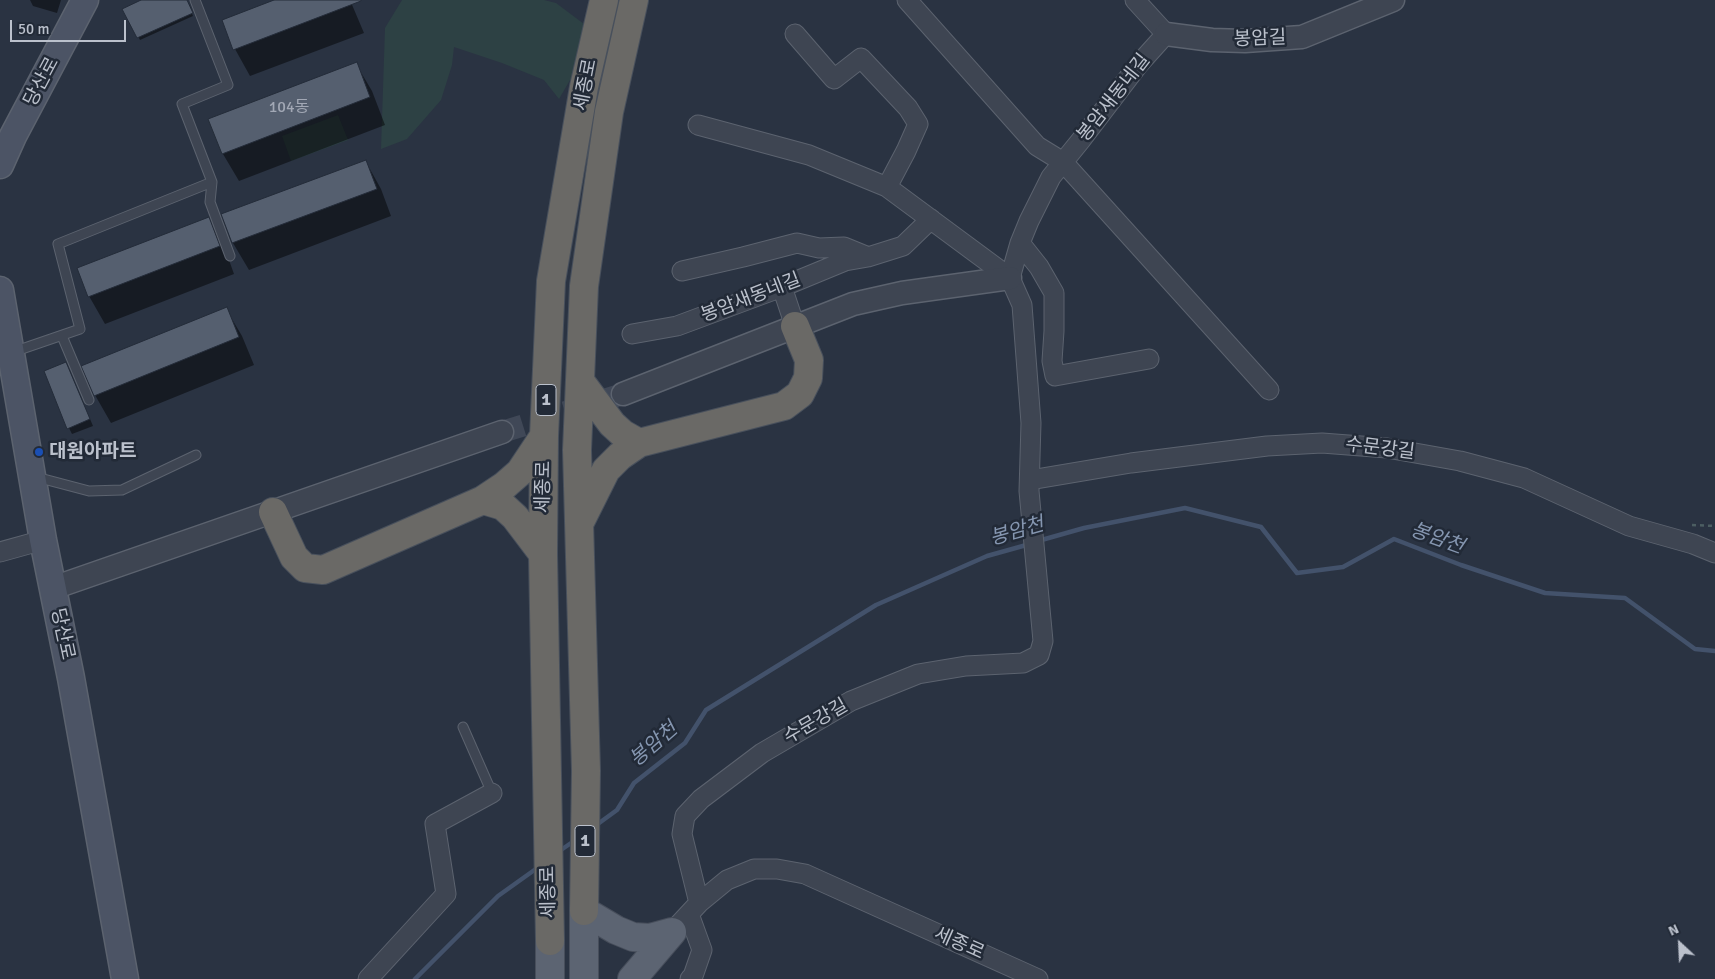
<!DOCTYPE html>
<html>
<head>
<meta charset="utf-8">
<style>
	body { margin:0 }
	#map { position:relative; width:1715px; height:979px; overflow:hidden; background:#2a3342; font-family:Signika,sans-serif }
	canvas { display:block }
	.north { position:absolute; left:1655px; top:919px; width:50px; height:50px; -webkit-text-stroke:4px #222a37; paint-order:stroke; rotate:335deg; font-size:14px; font-weight:700; line-height:20px; text-align:center; color:#bbc1cc }
	.north::after { content:''; display:block; margin:auto; width:18px; height:22px; background:#bbc1cc; clip-path:polygon(50% 0,100% 100%,50% 72%,0 100%) }
	.scale { position:absolute; left:10px; top:20px; width:116px; height:22px; box-sizing:border-box; border:2px solid #bbc1cc; border-top:0; padding-left:6px; font-size:15px; line-height:18px; white-space:nowrap; color:#bbc1cc; -webkit-text-stroke:4px #222a37; paint-order:stroke }
</style>
</head>
<body>
<div id="map">
<canvas width="1715" height="979"></canvas>
<div class="north">N</div>
<div class="scale">50 m</div>
</div>
<script>
const ctx = document.querySelector('canvas').getContext('2d');
ctx.lineJoin = 'round';
function fillPath(path, color) {
  ctx.fillStyle = color;
  ctx.fill(path, 'evenodd');
}
function shape(rows) {
  const path = new Path2D();
  for (const r of rows) {
    path.moveTo(r[0], r[1]);
    for (let i = 2; i < r.length; i += 2) path.lineTo(r[i], r[i + 1]);
  }
  return path;
}
function strokePath(path, color, width, dash) {
  ctx.strokeStyle = color;
  ctx.lineWidth = width;
  ctx.lineCap = dash ? 'butt' : 'round';
  ctx.setLineDash(dash || []);
  ctx.stroke(path);
}
function drawText(font, color, halo, rows, align = 'center') {
  ctx.font = font + ' Signika,"Noto Sans KR",sans-serif';
  ctx.lineWidth = 5;
  ctx.setLineDash([]);
  ctx.textBaseline = 'middle';
  ctx.strokeStyle = halo;
  ctx.fillStyle = color;
  for (const [text, x, y, turn = 0] of rows) {
    ctx.save();
    ctx.translate(x, y);
    ctx.rotate((+turn || 0) * Math.PI / 180);
    ctx.textAlign = isNaN(turn) ? turn : align;
    if (halo) ctx.strokeText(text, 0, 0);
    ctx.fillText(text, 0, 0);
    ctx.restore();
  }
}
const green = shape([
	[402,0,544,0,556,3,584,24,577,68,559,99,544,80,502,63,454,47,452,65,441,100,407,139,381,149,385,28],
	[338,115,348,140,291,161,282,136]
]);
const shadow = shape([
	[30,0,61,0,57,13,33,6],
	[144,0,186,0,193,16,140,40,124,9],
	[278,0,350,0,364,33,250,76,235,49],
	[356,64,372,91,385,125,239,181,223,154],
	[366,162,381,189,391,216,249,270,233,243],
	[208,219,224,246,234,274,105,324,89,296],
	[226,309,242,336,254,365,111,423,95,395],
	[69,369,93,426,72,434,69,428]
]);
const stream = shape([
	[1038,541,1084,528,1185,508,1261,527,1297,573,1343,567,1394,539,1461,565,1545,593,1625,598,1695,649,1715,651],
	[595,826,617,810,634,783,685,743,706,710,876,605,987,556,1030,544],
	[558,852,574,841],
	[415,979,498,896,540,866]
]);
const building = shape([
	[141,0,187,0,193,13,137,38,122,9,141,0],
	[274,0,361,0,361,1,233,50,222,20,274,0],
	[357,62,370,97,222,154,208,119,357,62],
	[366,160,377,189,232,243,221,214,366,160],
	[209,217,220,246,88,297,77,268,209,217],
	[227,307,239,337,94,396,81,366,227,307],
	[66,362,90,419,67,429,44,371,66,362]
]);
const tertiaryTunnel = shape([
	[502,432,623,394]
]);
const path = shape([
	[1692,525,1715,526]
]);
const service = shape([
	[212,182,210,202,230,256],
	[62,336,89,400],
	[13,352,80,329,58,244,212,182,182,104,228,85,195,0],
	[36,477,89,491,122,490,196,455],
	[463,727,492,793]
]);
const minor = shape([
	[907,0,1037,146,1063,162,1269,390],
	[795,34,834,79,861,58,908,108,918,124,906,151,887,187],
	[698,125,809,155,887,187,1010,278,1020,243,1029,221,1051,177,1081,140,1139,64,1166,34,1135,0],
	[1020,243,1039,267,1054,293,1054,331,1052,361,1055,376,1149,359],
	[682,271,743,257,797,243,819,248,844,247,866,256],
	[782,287,795,326],
	[632,334,677,326,782,287,845,261,868,257,903,246,931,219],
	[1030,480,1131,463,1267,446,1322,443,1387,448,1460,461,1524,478,1629,526,1693,544,1715,553],
	[0,552,43,540],
	[699,903,682,834,685,816,701,799,762,753,851,701,918,674,966,666,1023,663,1039,655,1043,641,1029,491,1031,423,1022,305,1010,278],
	[689,914,702,950,693,976,690,979],
	[672,932,699,903,727,880,754,869,777,869,805,874,1038,979],
	[368,979,446,894,435,824,492,793]
]);
const tertiary = shape([
	[1166,34,1212,40,1245,41,1302,37,1393,0],
	[623,394,853,304,902,293,1010,278],
	[53,588,502,432]
]);
const secondary = shape([
	[0,165,13,136,85,0],
	[0,290,43,540,71,678,125,979]
]);
const primary = shape([
	[584,911,616,930,633,937,650,938,672,932,632,979],
	[550,941,550,979],
	[584,979,584,911]
]);
const trunk = shape([
	[580,381,612,424,623,434,639,443,620,456,606,470,581,520],
	[639,443,784,406,800,394,808,378,809,360,795,326],
	[273,512,294,557,305,568,323,570,483,500],
	[543,554,515,517,503,506,483,500,504,486,520,472,544,436],
	[584,911,586,771,577,450,584,286,609,112,634,0],
	[550,941,543,554,544,436,551,281,584,87,604,0]
]);
const markers = [
	[39,452,5,"#1a4fb4"]
];
const numberNames = [
	["104동",289,108]
];
const shields = [
	[546,400,20],
	[585,841,20]
];
const shieldNames = [
	["1",546,400],
	["1",585,841]
];
const streetNames = [
	["봉암길",1260,39,-2],
	["당산로",42,82,-62],
	["세종로",586,85,-79],
	["봉암새동네길",1114,98,-52],
	["봉암새동네길",751,298,-21],
	["수문강길",1380,449,7],
	["세종로",544,487,-89],
	["당산로",62,634,78],
	["수문강길",816,722,-30],
	["세종로",549,892,-91],
	["세종로",959,944,24]
];
const poiNames = [
	["대원아파트",49,452]
];
const waterNames = [
	["봉암천",1017,532,-16],
	["봉암천",1437,539,20],
	["봉암천",654,745,-41]
];
fillPath(green, '#2d4144');
fillPath(shadow, '#0007');
strokePath(stream, '#43526b', 4.5);
fillPath(building, '#555f6f');
strokePath(building, '#242c39', 1);
strokePath(tertiaryTunnel, '#404857', 22, [22, 11]);
strokePath(service, '#5c636f', 11);
strokePath(minor, '#5c636f', 21);
strokePath(tertiary, '#5c636f', 25);
strokePath(secondary, '#5c636f', 29);
strokePath(primary, '#474e5b', 30);
strokePath(trunk, '#48505c', 30);
strokePath(path, '#4c5e62', 2.5, [4, 4]);
strokePath(service, '#3e4552', 9);
strokePath(minor, '#3e4552', 19);
strokePath(tertiary, '#3e4552', 22);
strokePath(secondary, '#4c5465', 26);
strokePath(primary, '#5c6472', 28);
strokePath(trunk, '#6a6966', 28);
for (const [x, y, r, color] of markers) {
  const dot = new Path2D();
  dot.arc(x, y, r, 0, 2 * Math.PI);
  ctx.fillStyle = color;
  ctx.fill(dot);
  strokePath(dot, '#222a37', 2);
}
drawText('16px', '#a2a8b5', null, numberNames);
for (const [x, y, w] of shields) {
  const box = new Path2D();
  box.roundRect(x - w / 2, y - 15.5, w, 31, 4);
  ctx.fillStyle = '#222a37';
  ctx.fill(box);
  strokePath(box, '#bbc1cc', 1);
}
drawText('bold 18px', '#bbc1cc', null, shieldNames);
drawText('19px', '#bbc1cc', '#222a37', streetNames);
drawText('bold 19px', '#bbc1cc', '#222a37', poiNames, 'left');
drawText('italic 20px', '#8596b0', '#222a37', waterNames);
</script>
</body>
</html>
